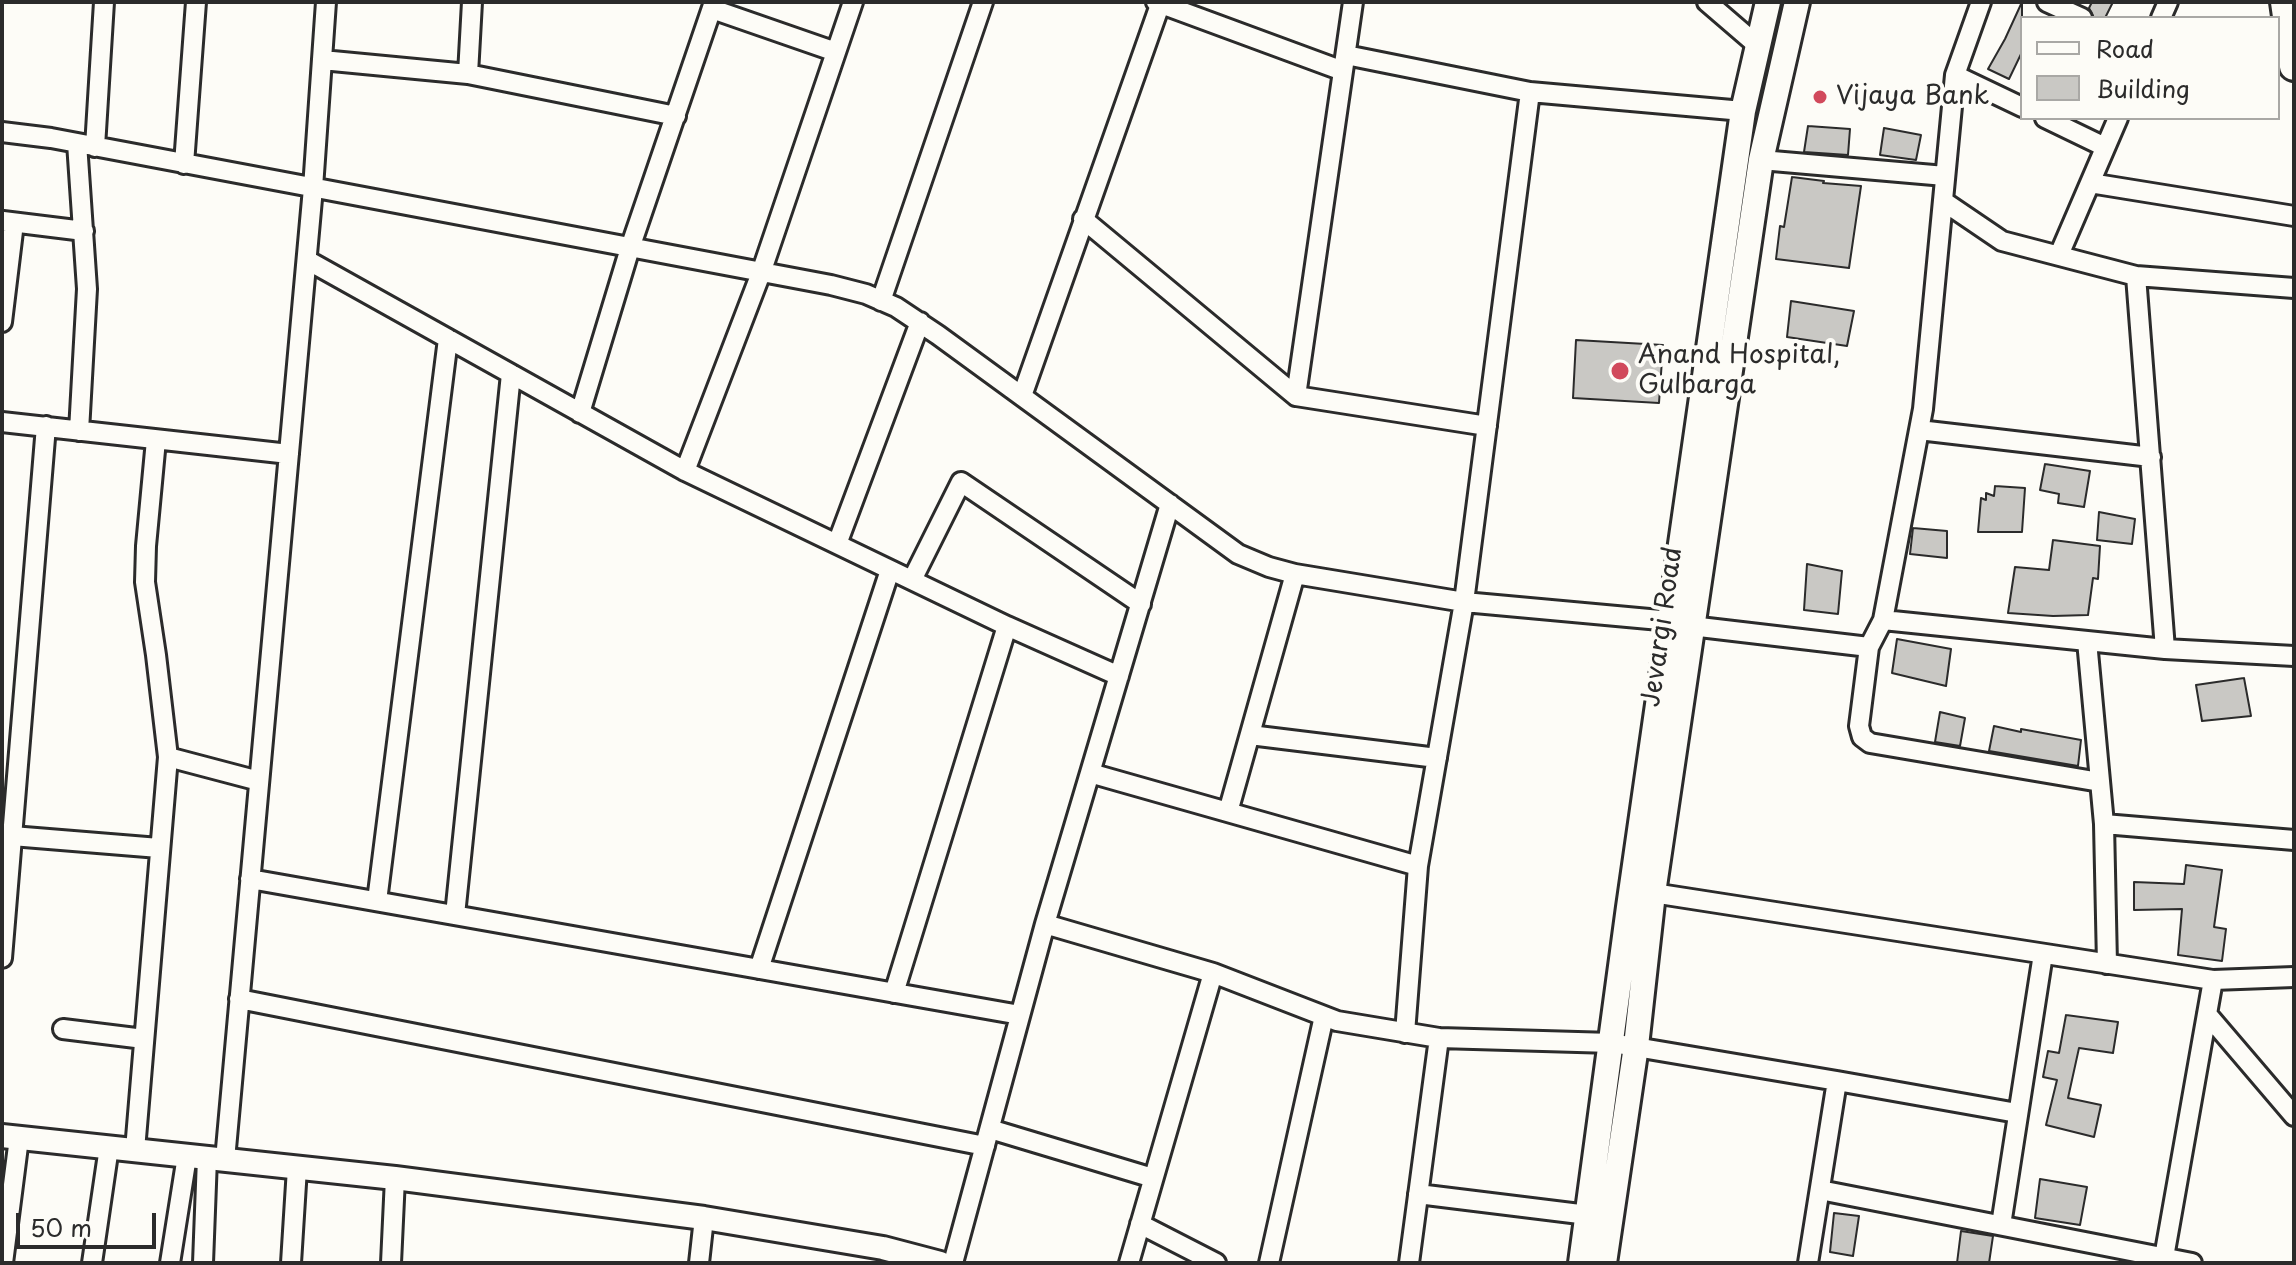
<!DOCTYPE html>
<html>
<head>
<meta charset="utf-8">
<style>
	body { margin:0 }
	#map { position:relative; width:2296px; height:1265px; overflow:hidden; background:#fdfcf7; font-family:"Playpen Sans",sans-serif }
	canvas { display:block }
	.frame { position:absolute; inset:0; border:4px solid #2b2b2b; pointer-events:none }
	.legend { position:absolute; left:2020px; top:16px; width:260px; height:104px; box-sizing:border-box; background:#fdfcf7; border:2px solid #a9a8a5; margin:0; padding:10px 14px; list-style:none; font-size:24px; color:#2b2b2b }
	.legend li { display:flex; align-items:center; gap:16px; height:40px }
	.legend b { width:40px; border:2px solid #a9a8a5 }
	.scale { position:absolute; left:16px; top:1213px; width:140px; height:36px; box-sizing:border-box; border:4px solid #2b2b2b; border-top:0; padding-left:10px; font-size:24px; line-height:28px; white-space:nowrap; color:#2b2b2b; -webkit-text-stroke:6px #fdfcf7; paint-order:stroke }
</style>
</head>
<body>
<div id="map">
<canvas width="2296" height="1265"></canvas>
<div class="frame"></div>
<ul class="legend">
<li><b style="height:10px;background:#fdfcf7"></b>Road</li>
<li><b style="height:22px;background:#c9c8c4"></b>Building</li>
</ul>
<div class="scale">50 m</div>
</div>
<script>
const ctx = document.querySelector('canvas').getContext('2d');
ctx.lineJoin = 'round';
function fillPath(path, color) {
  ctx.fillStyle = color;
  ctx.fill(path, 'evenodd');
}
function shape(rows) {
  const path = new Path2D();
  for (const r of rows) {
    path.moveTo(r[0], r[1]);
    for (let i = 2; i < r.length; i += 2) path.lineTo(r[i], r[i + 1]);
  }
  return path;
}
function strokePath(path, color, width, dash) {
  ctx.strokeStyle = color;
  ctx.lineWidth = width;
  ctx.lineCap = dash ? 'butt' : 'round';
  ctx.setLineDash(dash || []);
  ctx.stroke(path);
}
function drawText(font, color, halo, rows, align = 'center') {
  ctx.font = font + ' "Playpen Sans",sans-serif';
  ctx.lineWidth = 8;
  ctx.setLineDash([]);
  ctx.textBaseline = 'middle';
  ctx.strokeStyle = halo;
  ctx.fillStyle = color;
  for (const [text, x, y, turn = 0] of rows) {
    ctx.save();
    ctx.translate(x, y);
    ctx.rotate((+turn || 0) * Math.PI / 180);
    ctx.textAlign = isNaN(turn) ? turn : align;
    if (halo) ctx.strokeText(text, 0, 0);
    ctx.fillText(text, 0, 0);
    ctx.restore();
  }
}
const building = shape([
	[2022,2,2022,52,2009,79,1988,69,2005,39,2022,2],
	[2092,2,2113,2,2105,18,2094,18,2089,8,2092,2],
	[1808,126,1850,129,1848,155,1804,152,1808,126],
	[1884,128,1921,135,1916,160,1880,155,1884,128],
	[1792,177,1824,181,1823,183,1861,186,1849,268,1776,259,1780,226,1784,227,1792,177],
	[1791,301,1854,311,1847,346,1787,337,1791,301],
	[1576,340,1663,345,1659,403,1573,398,1576,340],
	[2045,464,2090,471,2084,507,2058,503,2059,494,2040,490,2045,464],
	[1995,486,2025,488,2022,532,1978,532,1981,498,1986,500,1986,493,1994,496,1995,486],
	[2099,512,2135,519,2132,544,2097,540,2099,512],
	[1913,528,1947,531,1947,558,1910,554,1913,528],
	[2053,540,2100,546,2098,579,2093,578,2088,615,2053,616,2008,613,2015,567,2049,570,2053,540],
	[1807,564,1842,571,1838,614,1804,610,1807,564],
	[1897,639,1951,649,1946,686,1892,673,1897,639],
	[2244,678,2251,716,2202,721,2196,685,2244,678],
	[1940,712,1965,718,1960,746,1935,742,1940,712],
	[1994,726,2021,732,2021,729,2081,740,2078,766,1989,751,1994,726],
	[2186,865,2222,870,2214,927,2226,929,2222,961,2178,955,2182,909,2134,910,2134,882,2184,884,2186,865],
	[2066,1015,2118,1022,2113,1053,2079,1048,2068,1098,2101,1105,2094,1137,2046,1125,2057,1080,2043,1077,2048,1051,2059,1053,2066,1015],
	[2040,1179,2087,1187,2080,1225,2035,1218,2040,1179],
	[1834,1213,1859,1216,1853,1256,1830,1252,1834,1213],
	[1961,1231,1993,1236,1989,1263,1957,1263,1961,1231]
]);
const minor = shape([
	[1156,2,1343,71],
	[1707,2,1757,45],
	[2047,2,2082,18],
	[712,9,836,52],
	[2161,18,2168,2],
	[1346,55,1530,92],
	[322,60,468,74,472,2],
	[468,74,676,116],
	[1955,75,2022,107],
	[2045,118,2105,147],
	[2,132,51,138,831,285,866,294,896,307,938,335,1238,554,1269,567,1295,574,1464,602,1671,621],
	[77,143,87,289,79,431],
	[95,147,104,2],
	[1761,160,1945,176],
	[184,164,196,2],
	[2090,183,2294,216],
	[1943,201,2002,241,2136,276,2294,288],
	[1083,219,1296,396,1487,426],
	[3,221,84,231],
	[2059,255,2118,118],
	[307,260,685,471,1007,626],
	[2136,276,2165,649],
	[881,301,983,2],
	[2,322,14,223],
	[1022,396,1161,2],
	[1296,396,1353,2],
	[580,413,630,248,714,2],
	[2,422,289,454],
	[1919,430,2151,457],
	[156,440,146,546,145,582,156,655,168,757],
	[685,471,761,273,853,2],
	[837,544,920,322],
	[912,580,961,482,1141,604],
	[1883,620,1923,409,1955,75,1981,2],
	[1691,626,1869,647,1883,620,2165,649,2294,656],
	[2087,641,2104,824],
	[1869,647,1859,726,1862,737,1870,743,2100,782],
	[1250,735,1437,758],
	[1090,773,1418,866],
	[1228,812,1295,574],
	[12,836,159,848],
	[250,879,1020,1015],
	[1653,893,2213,980,2294,977],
	[377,901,448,339],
	[455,915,511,374],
	[1045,924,1213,973],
	[2,958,46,426],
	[2107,964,2104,824,2294,840],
	[759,969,890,570],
	[894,993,1007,626,1119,676],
	[239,999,985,1146],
	[2207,1014,2294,1116],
	[63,1029,144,1039],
	[1405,1033,1418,866,1464,602,1530,92,1743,111],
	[1837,1081,2017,1113],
	[990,1129,1153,1178],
	[135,1150,168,757,259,781],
	[225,1160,313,188,326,2],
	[1820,1190,2192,1263],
	[1418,1194,1588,1215],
	[1140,1224,1216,1263],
	[2001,1225,2043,954],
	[3,1263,19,1138],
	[92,1263,109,1147],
	[170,1263,187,1156],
	[203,1263,207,1158],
	[291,1263,297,1168],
	[391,1263,395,1178],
	[699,1263,704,1218],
	[953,1263,1045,924,1170,504],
	[1129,1263,1213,973,1337,1021,1439,1038,1612,1043,1837,1081,1808,1263],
	[1269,1263,1324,1016],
	[1409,1263,1439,1038],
	[2163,1263,2213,980]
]);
const tertiary = shape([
	[2,1136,395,1178,704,1218,883,1248,940,1263]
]);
const secondary = shape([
	[1581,1263,1629,907,1743,111,1768,2],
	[1604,1263,1636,1046,1653,893,1761,160,1797,2]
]);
const primary = shape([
	[2285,2,2294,66]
]);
const markers = [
	[1820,97,8,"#d1495b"],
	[1620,371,10,"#d1495b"]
];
const poiNames = [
	["Vijaya Bank",1836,97],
	["Anand Hospital,",1638,356],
	["Gulbarga",1638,386]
];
const streetNames = [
	["Jevargi Road",1663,627,-82]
];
fillPath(building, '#c9c8c4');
strokePath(building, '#2b2b2b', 2);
strokePath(minor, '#2b2b2b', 24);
strokePath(tertiary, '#2b2b2b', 28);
strokePath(secondary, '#2b2b2b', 30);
strokePath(primary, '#2b2b2b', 34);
strokePath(minor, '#fdfcf7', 18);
strokePath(tertiary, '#fdfcf7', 22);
strokePath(secondary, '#fdfcf7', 24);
strokePath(primary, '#fdfcf7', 28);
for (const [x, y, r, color] of markers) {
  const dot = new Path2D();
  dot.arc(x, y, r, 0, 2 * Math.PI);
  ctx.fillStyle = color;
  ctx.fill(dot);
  strokePath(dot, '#fdfcf7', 3);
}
drawText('26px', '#2b2b2b', '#fdfcf7', poiNames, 'left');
drawText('26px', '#2b2b2b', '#fdfcf7', streetNames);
</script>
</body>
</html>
